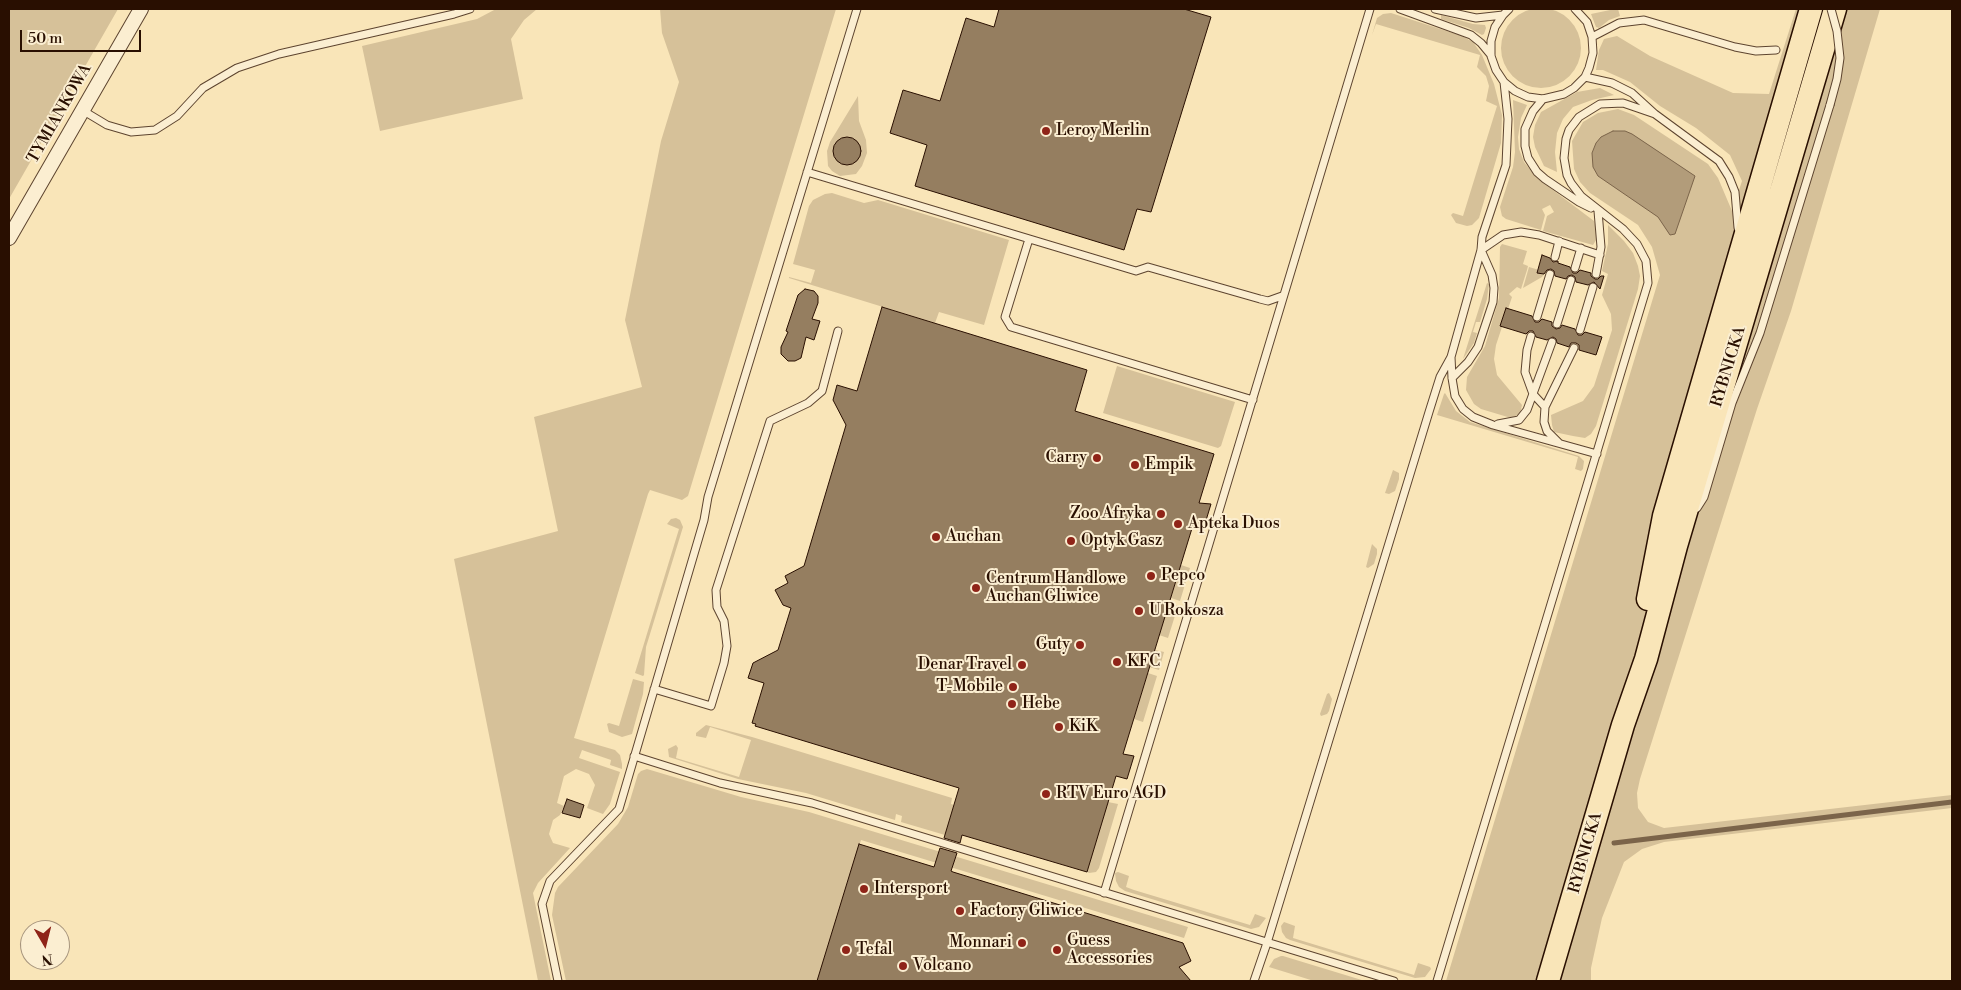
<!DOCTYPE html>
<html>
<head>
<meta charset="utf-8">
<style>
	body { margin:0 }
	#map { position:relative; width:1961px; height:990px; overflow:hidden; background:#f9e5b8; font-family:"Libre Bodoni",serif }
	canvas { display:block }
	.frame { position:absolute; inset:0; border:10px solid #290f01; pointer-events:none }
	.north { position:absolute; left:20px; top:920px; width:50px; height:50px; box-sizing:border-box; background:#fbeed1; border:1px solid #a7957e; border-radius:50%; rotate:172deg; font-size:14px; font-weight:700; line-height:20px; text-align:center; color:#290f01 }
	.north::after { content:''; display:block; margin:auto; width:18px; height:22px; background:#8f2418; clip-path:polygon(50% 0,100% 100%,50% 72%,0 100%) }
	.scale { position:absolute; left:20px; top:30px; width:121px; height:22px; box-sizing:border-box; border:2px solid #290f01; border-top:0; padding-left:6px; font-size:15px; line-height:18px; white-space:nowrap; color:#290f01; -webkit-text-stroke:4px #fbeed1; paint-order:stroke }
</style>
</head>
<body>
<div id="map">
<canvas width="1961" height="990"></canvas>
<div class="frame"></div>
<div class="north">N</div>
<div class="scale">50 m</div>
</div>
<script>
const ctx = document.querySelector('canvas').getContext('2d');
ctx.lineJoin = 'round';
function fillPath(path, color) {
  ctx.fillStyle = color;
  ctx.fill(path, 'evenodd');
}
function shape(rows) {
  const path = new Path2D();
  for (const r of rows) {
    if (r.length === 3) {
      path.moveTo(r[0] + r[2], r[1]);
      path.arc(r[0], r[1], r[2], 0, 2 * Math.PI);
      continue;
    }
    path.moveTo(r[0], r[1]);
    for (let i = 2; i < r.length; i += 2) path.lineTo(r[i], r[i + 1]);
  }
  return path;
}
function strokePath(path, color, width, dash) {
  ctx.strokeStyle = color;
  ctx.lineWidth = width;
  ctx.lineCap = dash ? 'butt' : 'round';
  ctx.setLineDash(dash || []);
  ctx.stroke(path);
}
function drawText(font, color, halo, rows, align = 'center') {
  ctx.font = font + ' "Libre Bodoni",serif';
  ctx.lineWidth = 4;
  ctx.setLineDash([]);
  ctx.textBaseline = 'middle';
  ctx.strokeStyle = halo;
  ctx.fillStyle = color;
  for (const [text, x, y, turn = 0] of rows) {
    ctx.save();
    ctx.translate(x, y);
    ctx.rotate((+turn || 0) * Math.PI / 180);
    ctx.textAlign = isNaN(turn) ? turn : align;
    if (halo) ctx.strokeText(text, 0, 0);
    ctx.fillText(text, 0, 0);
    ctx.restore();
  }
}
const green = shape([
	[1541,48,40],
	[9,9,118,9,9,199],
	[496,9,537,9,524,20,511,39,523,99,380,131,362,46,477,19],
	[660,9,836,9,688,496,682,500,650,490,648,494,574,738,615,750,620,755,622,764,622,769,610,765,611,760,582,750,579,758,620,772,610,804,603,814,587,808,595,785,589,774,576,769,564,776,557,803,564,806,560,815,553,820,549,834,553,843,570,848,538,883,533,893,551,981,538,981,454,559,558,531,534,417,642,387,625,320,661,141,679,82,662,33],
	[1615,9,1618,9,1620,16,1609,20,1599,28,1596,27,1591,14],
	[1796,9,1880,9,1791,311,1757,409,1640,779,1637,793,1638,808,1648,822,1664,828,1952,795,1952,808,1664,842,1642,849,1624,862,1602,918,1591,968,1591,981,1446,981,1660,275,1652,247,1638,225,1590,193,1580,182,1574,169,1572,141,1583,122,1598,113,1618,109,1634,115,1708,164,1718,178,1732,211,1742,181,1730,155,1696,128,1660,106,1630,82,1603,70,1596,70,1599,50,1604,39,1617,36,1650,56,1733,93,1769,94],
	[1391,13,1462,36,1473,42,1482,55,1494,84,1502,115,1501,143,1479,218,1472,225,1467,226,1456,223,1451,215,1453,213,1463,216,1497,106,1486,101,1489,86,1486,76,1477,67,1480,55,1376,24,1372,35,1377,18,1383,14],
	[1441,15,1473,24,1485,25,1486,28,1484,34,1482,35,1469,28,1441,19],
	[1600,88,1614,95,1592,100,1573,107,1563,119,1557,133,1555,152,1557,172,1544,166,1535,147,1533,137,1535,125,1541,112,1577,92],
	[858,96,859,121,866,140,867,153,862,166,856,174,840,176,832,171,828,166,827,151,830,142],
	[1513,100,1527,105,1521,118,1518,137,1519,149,1524,162,1537,178,1594,221,1598,237,1593,245,1543,231,1547,216,1554,212,1550,205,1542,209,1545,215,1541,230,1506,219,1502,216,1500,207,1513,167,1515,152],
	[832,193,864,203,878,200,1009,240,984,325,939,312,935,323,789,278,789,277,811,283,815,270,793,264,809,206,813,200,825,194],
	[1608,225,1624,241,1633,253,1638,266,1640,276,1638,289,1596,426,1591,434,1585,438,1573,436,1554,432,1552,425,1551,415,1583,401,1594,386,1612,330,1611,314,1602,295,1608,274,1602,271,1608,244],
	[1502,244,1527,251,1523,264,1528,266,1527,270,1521,289,1517,287,1509,294,1512,297,1496,345,1494,359,1497,375,1522,405,1520,414,1511,418,1481,409,1474,404,1466,390,1467,377,1485,346,1499,298,1500,247],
	[1529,267,1546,272,1542,277,1523,288],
	[1487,283,1489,284,1487,299,1480,322,1476,322,1473,332,1477,333,1474,343,1463,359],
	[1117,366,1235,402,1221,446,1218,448,1103,413],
	[1445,393,1456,411,1470,422,1579,456,1584,461,1583,469,1581,471,1575,469,1578,457,1437,415,1444,394],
	[1393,470,1399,473,1399,479,1395,491,1389,494,1385,493],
	[676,518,680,520,683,527,646,647,644,675,643,676,635,673,679,529,667,524,671,519],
	[1372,544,1377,549,1377,554,1374,564,1368,568,1366,567],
	[1181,565,1190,568,1180,601,1171,598],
	[1169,603,1178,606,1168,638,1159,635],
	[1155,650,1164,652,1159,670,1149,667],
	[1148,673,1157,676,1143,722,1134,719],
	[633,679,644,682,643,694,632,734,622,737,609,732,607,724,609,723,619,726],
	[1329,693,1332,699,1329,711,1327,714,1321,716,1320,714,1327,694],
	[706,725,752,737,952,798,951,804,954,805,945,835,901,822,902,816,896,814,895,820,806,793,738,779,669,757,668,749,676,745,678,748,676,758,739,777,751,740,710,727,706,738,696,736,696,733],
	[647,769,741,797,809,812,1188,927,1184,938,861,840,817,981,566,981,552,915,555,893,558,887,618,824,628,807,638,774,641,771],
	[1108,802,1118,804,1099,868,1096,872,1089,873,1087,872],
	[1118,872,1129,876,1126,887,1134,890,1250,925,1255,914,1266,918,1259,927,1251,929,1125,891,1119,887,1116,881,1115,873],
	[1284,922,1295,926,1293,938,1414,975,1418,963,1430,967,1431,969,1425,977,1415,978,1290,940,1286,938,1282,932,1281,926],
	[1281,956,1283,956,1365,981,1314,981,1269,967,1274,959]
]);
const water = shape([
	[1613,131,1625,131,1632,134,1695,176,1675,234,1670,235,1658,217,1598,176,1593,167,1592,153,1596,143,1601,137,1613,131]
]);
const stream = shape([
	[1614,843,1952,802]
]);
const building = shape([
	[999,9,1184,9,1211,17,1151,212,1137,209,1124,250,915,186,927,145,890,133,903,90,940,101,966,18,994,27,999,9],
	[847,151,14],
	[1542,255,1550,258,1553,262,1558,261,1558,263,1570,267,1573,273,1577,273,1580,270,1591,273,1591,276,1595,279,1598,279,1601,276,1604,276,1600,289,1594,282,1588,285,1576,282,1575,277,1572,275,1568,276,1566,279,1555,276,1554,271,1551,269,1547,270,1544,274,1537,273,1542,255],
	[805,289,814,291,818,296,818,303,812,319,820,321,814,340,806,337,801,358,795,361,788,361,781,354,781,347,788,332,786,331,798,295,805,289],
	[882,307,1087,370,1075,411,1214,454,1199,503,1211,504,1204,527,1193,525,1123,754,1134,756,1127,779,1116,776,1087,872,962,835,960,843,944,838,959,788,755,726,756,724,752,723,764,683,748,678,753,663,778,650,791,608,783,605,775,590,788,583,785,576,804,566,846,425,833,400,837,385,857,391,882,307],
	[1506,308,1532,316,1535,322,1539,322,1542,319,1552,322,1552,326,1556,329,1560,328,1562,325,1575,329,1578,335,1582,335,1585,332,1602,337,1596,355,1579,350,1579,345,1576,343,1571,343,1569,347,1557,343,1556,339,1553,337,1547,340,1536,337,1533,331,1529,331,1526,334,1500,326,1506,308],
	[567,799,584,805,580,818,562,813,567,799],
	[859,844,934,867,940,848,957,853,951,871,953,872,1183,943,1191,961,1179,967,1191,981,817,981,859,844]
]);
const lane = shape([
	[1400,9,1471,35,1481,43,1491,55],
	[1435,9,1476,18,1503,15],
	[1509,9,1503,15,1495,27,1491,41,1491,56,1496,70,1504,82,1515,91,1528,97,1543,99,1564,94,1574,88,1585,77,1589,68,1593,53,1592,37,1587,22,1575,9],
	[1592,37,1619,23,1644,20,1735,47,1756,51,1776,50],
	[1585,77,1612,83,1632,93,1655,114,1719,161,1729,177,1735,192,1738,228],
	[1543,99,1533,111,1525,129,1525,146,1528,158,1537,172,1545,179,1579,202,1591,208],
	[82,110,107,125,131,132,155,130,177,116,203,88,237,68,279,54,454,14,470,9],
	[807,172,1136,271,1148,267,1260,299,1268,301,1282,296],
	[1029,239,1005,317,1011,327,1253,400],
	[1481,250,1503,235,1521,232,1539,235,1600,255],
	[1555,257,1559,241],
	[1575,268,1581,248],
	[1596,274,1601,247,1598,211],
	[1537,317,1550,274],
	[1557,324,1571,280],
	[1580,330,1593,287],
	[1531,336,1527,350,1525,372,1533,394,1545,407],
	[1451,357,1452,378,1455,396,1463,409,1473,417,1493,425,1597,454],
	[1452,378,1468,362,1478,347,1493,302,1494,288,1492,275,1481,250],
	[1498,424,1519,420,1527,410,1552,342],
	[1559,443,1547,431,1544,422,1545,407,1574,348],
	[1697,508,1704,497,1732,403,1760,333,1830,105],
	[654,689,711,706,724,663,727,646,724,621,717,607,716,590,770,421,808,403,822,391,838,331],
	[634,756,720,783,812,803,1394,981],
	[1104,893,1370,9],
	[558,981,542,904,550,881,619,809,704,520,708,497,857,9],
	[1254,981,1267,943,1429,412,1440,377,1451,357,1481,250,1482,237,1506,165,1508,119,1504,82],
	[1437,981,1648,283,1646,261,1637,244,1623,229,1581,196,1571,183,1567,175,1564,158,1566,139,1569,130,1579,117,1600,104,1623,103,1655,114]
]);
const street = shape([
	[9,238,141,9]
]);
const primary = shape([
	[1648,599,1664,516,1811,9],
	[1548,981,1623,725,1646,659,1676,546,1835,9]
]);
const laneBridge = shape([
	[1830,105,1837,79,1840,58,1837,31,1831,9]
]);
const markers = [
	[1046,131,5,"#8f2418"],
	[1097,458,5,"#8f2418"],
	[1135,465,5,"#8f2418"],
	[1161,514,5,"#8f2418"],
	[1178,524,5,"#8f2418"],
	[936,537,5,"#8f2418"],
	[1071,541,5,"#8f2418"],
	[1151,576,5,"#8f2418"],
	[976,588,5,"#8f2418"],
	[1139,611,5,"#8f2418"],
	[1080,645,5,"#8f2418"],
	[1117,662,5,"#8f2418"],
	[1022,665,5,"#8f2418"],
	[1013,687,5,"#8f2418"],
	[1012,704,5,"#8f2418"],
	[1059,727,5,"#8f2418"],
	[1046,794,5,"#8f2418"],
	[864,889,5,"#8f2418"],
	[960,911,5,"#8f2418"],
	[1022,943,5,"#8f2418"],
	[846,950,5,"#8f2418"],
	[1057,950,5,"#8f2418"],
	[903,966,5,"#8f2418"]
];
const streetNames = [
	["TYMIANKOWA",60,114,-60],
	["RYBNICKA",1729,367,-73],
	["RYBNICKA",1586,853,-74]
];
const poiNames = [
	["Leroy Merlin",1056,131],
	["Carry",1087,458,"right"],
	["Empik",1145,465],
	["Zoo Afryka",1151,514,"right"],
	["Apteka Duos",1188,524],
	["Auchan",946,537],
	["Optyk Gasz",1081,541],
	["Pepco",1161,576],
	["Centrum Handlowe",986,579],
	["Auchan Gliwice",986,597],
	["U Rokosza",1149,611],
	["Guty",1070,645,"right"],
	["KFC",1127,662],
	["Denar Travel",1012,665,"right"],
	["T-Mobile",1003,687,"right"],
	["Hebe",1022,704],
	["KiK",1069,727],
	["RTV Euro AGD",1056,794],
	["Intersport",874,889],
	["Factory Gliwice",970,911],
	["Guess",1067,941],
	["Accessories",1067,959],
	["Monnari",1012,943,"right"],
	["Tefal",856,950],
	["Volcano",913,966]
];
fillPath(green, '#d6c199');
fillPath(water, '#b29c7a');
strokePath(water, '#7b644a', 1);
strokePath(stream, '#7b644a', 5);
fillPath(building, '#957e60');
strokePath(building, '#290f01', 1);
strokePath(lane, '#5d442f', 9);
strokePath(street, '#5d442f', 16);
strokePath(primary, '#290f01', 25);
strokePath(lane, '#fbeed1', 7);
strokePath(street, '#fbeed1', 14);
strokePath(primary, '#f9e5b8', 22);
strokePath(laneBridge, '#5d442f', 9, []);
strokePath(laneBridge, '#fbeed1', 7);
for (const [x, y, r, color] of markers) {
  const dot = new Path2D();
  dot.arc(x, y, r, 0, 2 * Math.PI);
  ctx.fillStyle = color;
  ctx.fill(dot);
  strokePath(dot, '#fbeed1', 2);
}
drawText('16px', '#290f01', '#fbeed1', streetNames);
drawText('16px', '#290f01', '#fbeed1', poiNames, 'left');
</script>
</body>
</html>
